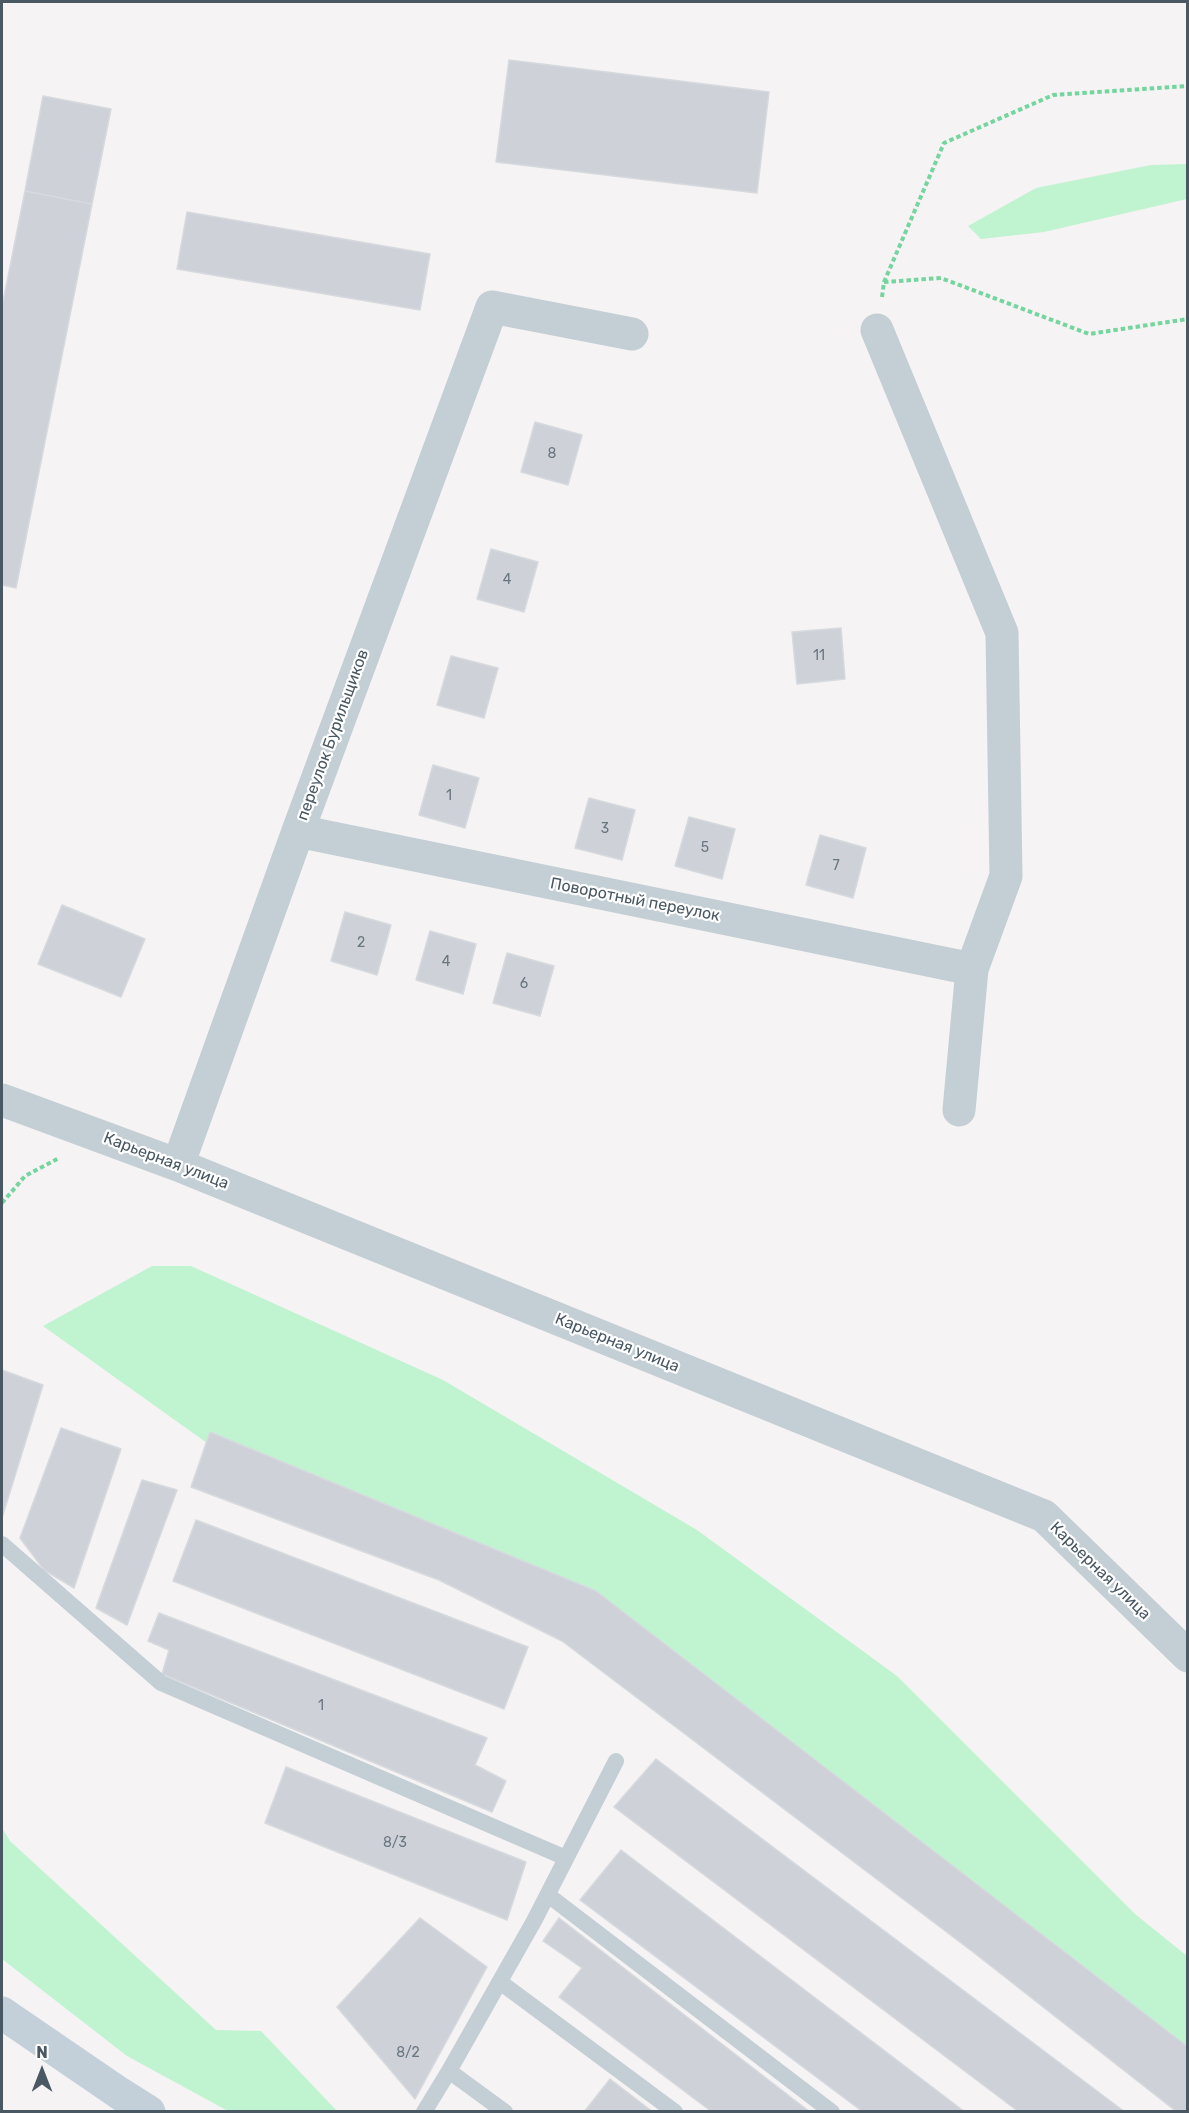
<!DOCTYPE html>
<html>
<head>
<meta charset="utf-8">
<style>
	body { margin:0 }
	#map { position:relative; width:1189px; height:2113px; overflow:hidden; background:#f5f3f3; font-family:Rubik,sans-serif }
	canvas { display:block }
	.frame { position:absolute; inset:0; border:3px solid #495862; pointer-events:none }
	.north { position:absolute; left:12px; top:2041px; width:60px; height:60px; -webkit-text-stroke:4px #fff; paint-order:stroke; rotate:0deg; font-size:16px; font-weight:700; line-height:24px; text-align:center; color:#495862 }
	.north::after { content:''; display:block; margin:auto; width:21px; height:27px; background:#495862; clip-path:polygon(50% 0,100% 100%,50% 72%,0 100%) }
</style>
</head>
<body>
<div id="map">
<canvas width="1189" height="2113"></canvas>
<div class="frame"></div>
<div class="north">N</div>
</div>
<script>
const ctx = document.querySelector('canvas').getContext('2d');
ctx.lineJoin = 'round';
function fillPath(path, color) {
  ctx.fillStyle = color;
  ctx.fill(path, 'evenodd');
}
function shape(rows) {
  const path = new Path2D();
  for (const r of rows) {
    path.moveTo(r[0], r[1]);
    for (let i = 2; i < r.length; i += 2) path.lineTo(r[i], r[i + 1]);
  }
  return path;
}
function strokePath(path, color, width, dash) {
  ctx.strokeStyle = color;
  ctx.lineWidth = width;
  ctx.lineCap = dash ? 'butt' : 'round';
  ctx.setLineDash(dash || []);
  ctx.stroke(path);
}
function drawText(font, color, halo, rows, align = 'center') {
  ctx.font = font + ' Rubik,sans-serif';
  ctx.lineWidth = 4.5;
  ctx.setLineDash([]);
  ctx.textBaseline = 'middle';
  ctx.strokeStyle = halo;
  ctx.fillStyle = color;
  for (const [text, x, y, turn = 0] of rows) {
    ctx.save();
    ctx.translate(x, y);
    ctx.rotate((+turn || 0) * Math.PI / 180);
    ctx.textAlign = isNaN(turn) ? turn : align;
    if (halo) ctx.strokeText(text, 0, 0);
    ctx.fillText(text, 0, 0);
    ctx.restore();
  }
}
const green = shape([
	[1187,164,1187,199,1044,232,981,239,968,226,1036,188,1151,165],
	[152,1266,191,1266,443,1380,697,1530,897,1676,1135,1914,1187,1956,1187,2102,671,1676,207,1443,43,1326],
	[2,1828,10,1841,216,2030,261,2031,337,2111,228,2111,127,2056,2,1959]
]);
const building = shape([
	[509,60,769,92,757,193,496,162,509,60],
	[43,96,111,109,92,204,25,191,43,96],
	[25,191,92,204,16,588,2,585,2,307,25,191],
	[187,212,430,254,420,310,177,269,187,212],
	[535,422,582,435,568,485,521,472,535,422],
	[491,549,538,562,524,612,477,599,491,549],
	[841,628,845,679,797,684,792,632,841,628],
	[451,656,498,668,484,718,437,705,451,656],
	[433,765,479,778,465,828,419,815,433,765],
	[589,798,635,810,622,860,575,848,589,798],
	[689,817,735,829,722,879,675,866,689,817],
	[820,835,866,848,853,898,806,885,820,835],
	[62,905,145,939,121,997,38,964,62,905],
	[345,912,391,925,377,975,331,961,345,912],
	[430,931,476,944,463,994,416,980,430,931],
	[507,953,554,966,540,1016,493,1003,507,953],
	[2,1370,43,1385,2,1518,2,1370],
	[61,1428,121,1449,74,1588,44,1570,20,1538,61,1428],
	[210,1432,596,1591,1188,2047,1188,2112,1177,2112,973,1952,562,1641,439,1580,191,1487,210,1432],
	[142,1480,177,1490,127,1625,96,1608,142,1480],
	[196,1520,528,1647,504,1709,173,1581,196,1520],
	[159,1613,487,1738,475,1765,506,1781,492,1812,162,1674,169,1650,148,1641,159,1613],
	[656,1759,1125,2112,1019,2112,614,1807,656,1759],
	[286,1767,526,1862,507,1920,265,1823,286,1767],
	[621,1850,965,2112,863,2112,580,1900,621,1850],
	[420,1918,487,1967,415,2099,337,2007,420,1918],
	[559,1918,810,2112,712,2112,559,1997,582,1968,543,1941,559,1918],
	[610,2079,653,2112,584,2112,610,2079]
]);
const path = shape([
	[884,282,941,278,1089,334,1188,319],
	[882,297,884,282,944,143,1053,95,1188,86],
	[2,1203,25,1176,59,1158]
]);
const lane = shape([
	[2,1544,161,1683,566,1858],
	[548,1895,832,2112],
	[500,1982,675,2112],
	[449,2071,505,2112],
	[424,2112,449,2071,534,1921,616,1761]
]);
const street = shape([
	[877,330,1002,633,1006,876,972,969,959,1110],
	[298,831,972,969],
	[2,1100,178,1165,1044,1516,1188,1656],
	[178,1165,298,831,492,307,632,334]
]);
const secondary = shape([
	[2,2013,119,2093,149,2112]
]);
const numberNames = [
	["8",552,454],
	["4",507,580],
	["11",819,656],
	["1",449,796],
	["3",605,829],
	["5",705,848],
	["7",836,866],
	["2",361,943],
	["4",446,962],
	["6",524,984],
	["1",321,1706],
	["8/3",395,1843],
	["8/2",408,2053]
];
const streetNames = [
	["переулок Бурильщиков",333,735,-70],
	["Поворотный переулок",635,900,11],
	["Карьерная улица",166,1161,21],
	["Карьерная улица",617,1343,22],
	["Карьерная улица",1100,1571,44]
];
fillPath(green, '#c0f4d0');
fillPath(building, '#ced2d8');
strokePath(building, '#d6d9de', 1.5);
strokePath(path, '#75d59e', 4, [4.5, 3]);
strokePath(lane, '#c3ced5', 16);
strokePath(street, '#c3ced5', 33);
strokePath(secondary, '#c3d0da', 33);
drawText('14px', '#6a7680', null, numberNames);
drawText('16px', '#495862', '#fff', streetNames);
</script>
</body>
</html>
